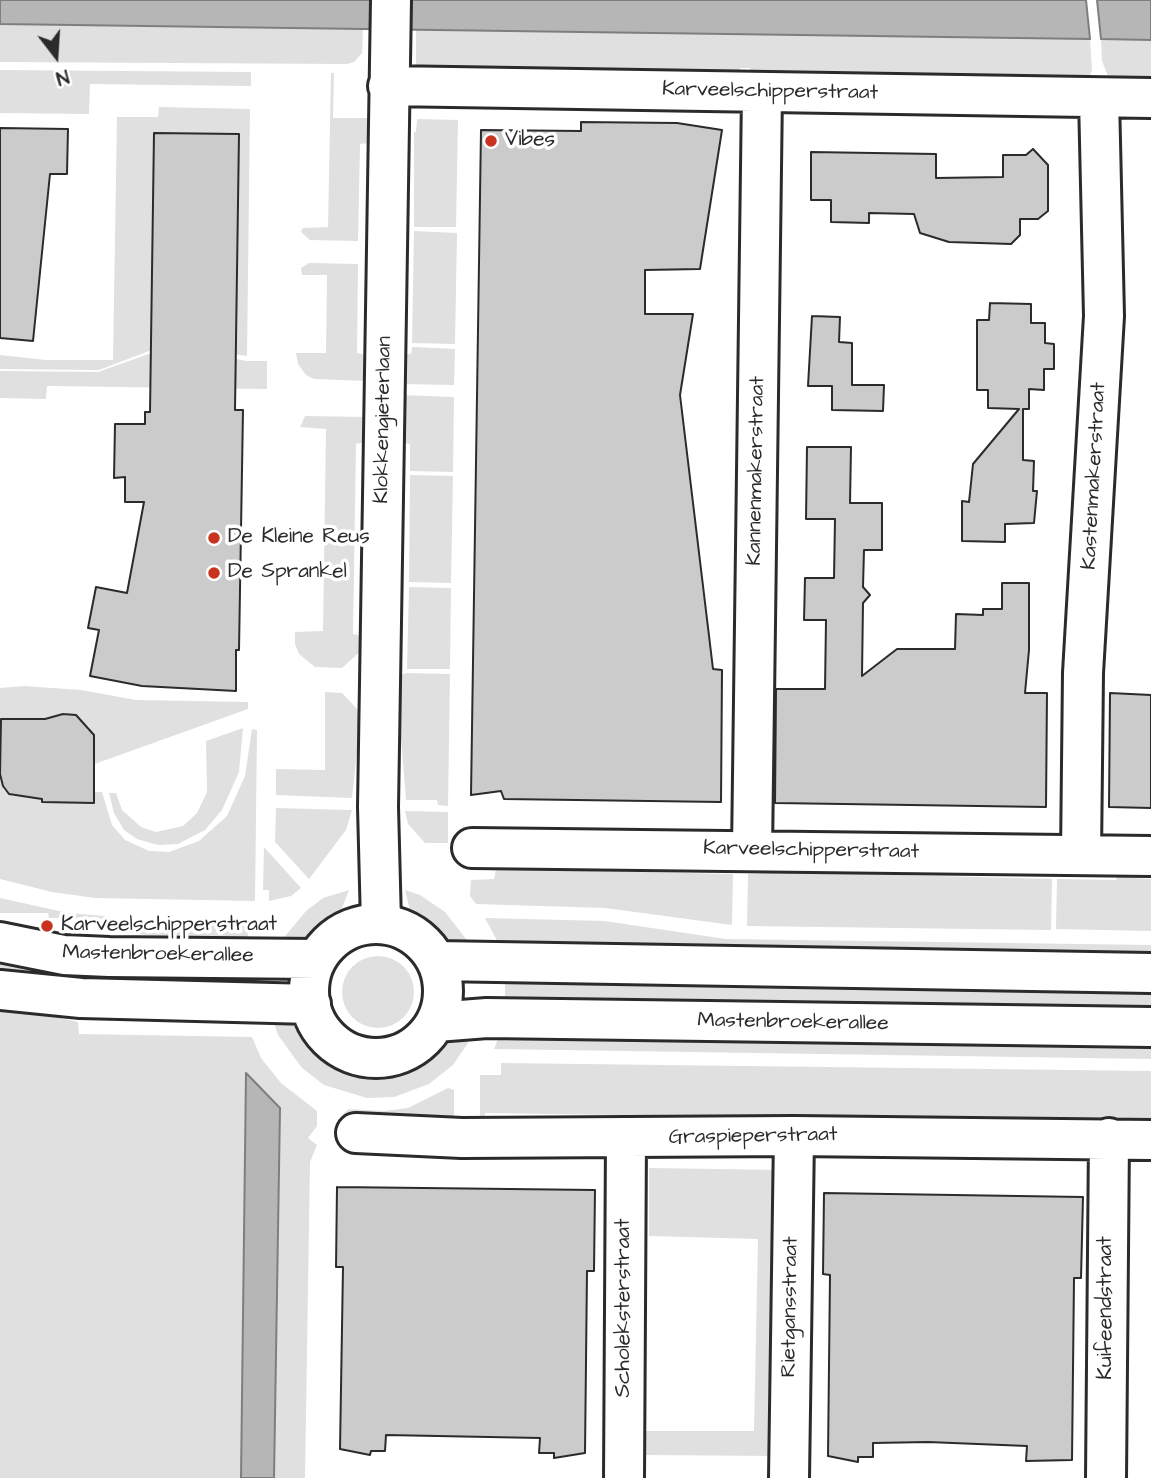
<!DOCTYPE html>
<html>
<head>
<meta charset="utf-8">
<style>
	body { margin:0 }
	#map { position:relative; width:1151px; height:1478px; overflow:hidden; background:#fff; font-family:"Architects Daughter",sans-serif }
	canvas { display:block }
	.north { position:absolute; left:21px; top:21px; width:70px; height:70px; -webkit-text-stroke:5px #fff; paint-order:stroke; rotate:163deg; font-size:19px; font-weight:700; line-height:28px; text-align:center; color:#2b2b2b }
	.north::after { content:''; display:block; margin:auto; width:24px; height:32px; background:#2b2b2b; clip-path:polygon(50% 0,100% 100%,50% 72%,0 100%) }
</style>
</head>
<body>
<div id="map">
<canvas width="1151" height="1478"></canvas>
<div class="north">N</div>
</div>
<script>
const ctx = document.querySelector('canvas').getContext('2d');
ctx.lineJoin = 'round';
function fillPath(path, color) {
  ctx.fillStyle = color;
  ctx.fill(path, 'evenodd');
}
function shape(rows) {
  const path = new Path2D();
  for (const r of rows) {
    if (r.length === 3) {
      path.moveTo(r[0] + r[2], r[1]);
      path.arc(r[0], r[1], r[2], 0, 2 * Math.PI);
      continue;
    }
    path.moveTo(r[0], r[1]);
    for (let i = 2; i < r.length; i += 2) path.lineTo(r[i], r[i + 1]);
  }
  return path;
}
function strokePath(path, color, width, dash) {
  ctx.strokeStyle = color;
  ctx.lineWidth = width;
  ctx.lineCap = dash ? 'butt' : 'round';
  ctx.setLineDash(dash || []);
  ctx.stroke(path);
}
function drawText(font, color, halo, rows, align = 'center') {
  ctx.font = font + ' "Architects Daughter",sans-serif';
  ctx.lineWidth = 7;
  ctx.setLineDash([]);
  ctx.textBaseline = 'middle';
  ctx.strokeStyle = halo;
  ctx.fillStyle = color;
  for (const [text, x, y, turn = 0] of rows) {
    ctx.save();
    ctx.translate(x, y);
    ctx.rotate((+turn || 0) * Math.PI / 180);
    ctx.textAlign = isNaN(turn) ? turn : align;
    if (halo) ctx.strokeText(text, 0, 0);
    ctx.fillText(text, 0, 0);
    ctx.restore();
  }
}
const green = shape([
	[0,24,363,29,362,53,354,62,347,64,0,62],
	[416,29,1090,39,1092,71,1087,81,750,81,750,68,740,68,740,80,416,75],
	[1101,39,1151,40,1151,86,1110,81,1102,61],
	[0,70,251,72,251,86,90,84,89,114,0,113],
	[331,73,334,73,333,118,371,118,370,143,360,144,358,241,310,240,301,232,303,228,328,227],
	[159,107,250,109,247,356,188,348,157,348,99,370,0,369,0,355,46,360,113,360,117,117,158,117],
	[417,119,458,120,456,227,414,227,414,132,416,132],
	[1113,129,1121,129,1123,201,1121,390,1115,390],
	[414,231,457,233,455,344,412,343],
	[309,263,358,264,357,353,367,355,367,381,314,379,306,375,298,364,296,353,326,353,327,275,302,275,301,268],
	[412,347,455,349,454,385,401,384,401,354,411,354],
	[187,350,247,361,267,361,267,389,47,386,46,399,0,398,0,371,98,372,157,351],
	[400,395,454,397,453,472,410,471,410,444,400,442],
	[305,416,367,417,366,442,356,444,353,634,363,636,364,648,342,668,315,667,299,654,295,644,295,632,323,631,326,429,300,427],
	[410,475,453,476,451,583,409,582],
	[1105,536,1113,536,1107,642,1099,642],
	[409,587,451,588,450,669,407,669],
	[407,673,450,674,448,806,438,805,437,800,406,800,396,676],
	[24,686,81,690,136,700,248,702,248,709,89,766,95,755,95,739,89,727,78,718,63,714,46,720,2,719,1,779,4,790,13,796,41,796,42,802,93,803,94,792,102,792,112,825,125,840,149,851,169,852,199,841,227,816,245,776,252,729,257,730,255,901,95,898,52,892,0,879,0,688],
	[325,692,342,693,361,713,352,798,276,795,276,769,325,770],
	[243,728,239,772,222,810,205,830,178,844,158,845,137,839,124,830,114,813,109,793,116,793,122,810,141,827,156,832,183,826,197,813,207,792,206,741],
	[276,808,352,810,346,830,309,879,275,842],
	[405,811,448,812,448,843,425,843,408,824],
	[264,847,301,888,291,896,269,901,269,890,263,890],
	[496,869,733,874,732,925,605,908,476,904,470,896,471,880,494,879],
	[785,872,1052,879,1051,930,747,926,748,874],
	[1117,877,1151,879,1151,931,1056,929,1057,879,1116,880],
	[349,890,340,913,313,937,301,944,281,941,306,911,323,898],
	[405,890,420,895,445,912,477,953,446,946,411,914],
	[0,898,68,913,105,916,105,919,49,918,48,913,0,913],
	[485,918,604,921,726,939,1151,945,1151,967,502,950],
	[131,924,248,926,248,948,131,933],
	[378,992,36],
	[0,956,247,972,245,988,0,980],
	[505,978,1151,985,1151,1020,505,1009],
	[0,1004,78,1022,79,1034,252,1037,261,1058,281,1083,317,1111,317,1126,308,1138,317,1145,310,1162,305,1478,274,1478,277,1208,247,1074,241,1478,0,1478],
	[277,1018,295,1026,338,1064,367,1073,399,1070,418,1061,445,1040,474,1034,453,1065,429,1084,394,1097,367,1098,324,1085,302,1068,278,1035,273,1020],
	[501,1031,1151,1038,1151,1059,494,1049],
	[501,1063,1151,1071,1151,1123,485,1113,484,1123,480,1123,480,1075,501,1075],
	[448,1088,454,1090,454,1122,345,1122,343,1119,342,1115,349,1109,384,1111,408,1108],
	[649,1168,782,1170,777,1456,646,1455,646,1431,754,1431,758,1239,649,1236]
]);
const water = shape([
	[0,0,1086,0,1090,39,0,24,0,0],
	[1097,0,1151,0,1151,40,1101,39,1097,0],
	[246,1073,280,1108,274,1478,241,1478,246,1073]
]);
const building = shape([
	[581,122,677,123,722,130,700,269,645,270,645,314,693,314,680,395,713,669,722,670,721,802,504,799,501,791,471,795,481,130,581,131,581,122],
	[0,128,68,129,67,174,50,174,33,341,0,338,0,128],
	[154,133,239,134,235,410,243,410,239,650,236,650,236,691,142,686,90,676,99,630,88,628,96,587,127,593,144,502,125,502,125,477,114,478,115,424,145,424,145,412,150,412,154,133],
	[1033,149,1048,165,1048,211,1038,219,1020,219,1020,235,1011,244,949,242,920,233,914,214,869,213,869,223,831,222,831,200,811,200,811,152,936,154,936,178,1003,177,1003,155,1026,155,1033,149],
	[990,303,1031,304,1031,323,1045,323,1045,343,1054,344,1054,369,1044,369,1044,390,1029,389,1029,409,1023,409,1023,460,1034,461,1033,491,1037,491,1034,523,1005,524,1005,542,962,541,962,501,969,502,973,464,1019,409,988,408,988,390,977,390,977,320,989,320,990,303],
	[812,316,840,317,839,342,852,343,852,385,884,385,883,411,832,410,832,386,808,386,812,316],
	[807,447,851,447,850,503,882,503,882,550,864,550,863,587,870,595,863,603,862,676,897,649,955,649,956,614,983,615,983,609,1002,609,1002,583,1029,583,1029,650,1025,693,1047,693,1046,807,775,803,776,689,825,689,826,620,804,620,805,578,834,578,835,519,806,519,807,447],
	[1110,693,1151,695,1151,808,1109,807,1110,693],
	[63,714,76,715,94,735,94,803,42,802,42,799,9,794,3,786,0,774,1,719,45,719,63,714],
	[337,1187,595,1190,594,1271,587,1271,585,1453,554,1458,554,1453,539,1453,540,1438,386,1435,385,1451,371,1451,370,1455,340,1449,343,1267,336,1267,337,1187],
	[824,1193,1083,1197,1081,1278,1074,1278,1072,1460,1026,1461,1027,1446,928,1442,873,1443,873,1457,858,1457,858,1462,828,1456,830,1275,823,1274,824,1193]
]);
const minor = shape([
	[388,86,1151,98],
	[472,848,1151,856],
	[752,851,762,92],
	[1081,855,1083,673,1104,316,1099,98],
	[381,923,378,807,391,0],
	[356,1133,462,1138,794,1136,1151,1140],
	[624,1478,626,1139],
	[789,1478,794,1136],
	[1106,1478,1109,1138]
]);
const major = shape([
	[376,991,67],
	[0,942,64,955,109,957,317,959],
	[437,961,1151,973],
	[0,990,81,998,311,1004],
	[436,1022,487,1018,1151,1027]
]);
const markers = [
	[491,141,7,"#c8321e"],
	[214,538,7,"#c8321e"],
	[214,573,7,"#c8321e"],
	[47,926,7,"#c8321e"]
];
const streetNames = [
	["Karveelschipperstraat",770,92,1],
	["Klokkengieterlaan",384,420,-89],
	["Kannenmakerstraat",757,471,-89],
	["Kastenmakerstraat",1095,476,-87],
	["Karveelschipperstraat",811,851,1],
	["Mastenbroekerallee",158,955,1],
	["Mastenbroekerallee",793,1023,1],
	["Graspieperstraat",753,1137,-1],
	["Rietgansstraat",791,1307,-89],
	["Scholeksterstraat",625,1308,-90],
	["Kuifeendstraat",1107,1308,-90]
];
const poiNames = [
	["Vibes",505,141],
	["De Kleine Reus",228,538],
	["De Sprankel",228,573],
	["Karveelschipperstraat",61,926]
];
fillPath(green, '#e0e0e0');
fillPath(water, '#b6b6b6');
strokePath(water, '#7e7e7e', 2);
fillPath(building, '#cbcbcb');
strokePath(building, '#2b2b2b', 2);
strokePath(minor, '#2b2b2b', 44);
strokePath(major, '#2b2b2b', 44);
strokePath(minor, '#fff', 38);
strokePath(major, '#fff', 38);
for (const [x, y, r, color] of markers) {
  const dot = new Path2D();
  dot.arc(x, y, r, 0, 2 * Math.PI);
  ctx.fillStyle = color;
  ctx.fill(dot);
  strokePath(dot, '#fff', 2.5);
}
drawText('21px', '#2b2b2b', '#fff', streetNames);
drawText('21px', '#2b2b2b', '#fff', poiNames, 'left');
</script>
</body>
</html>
